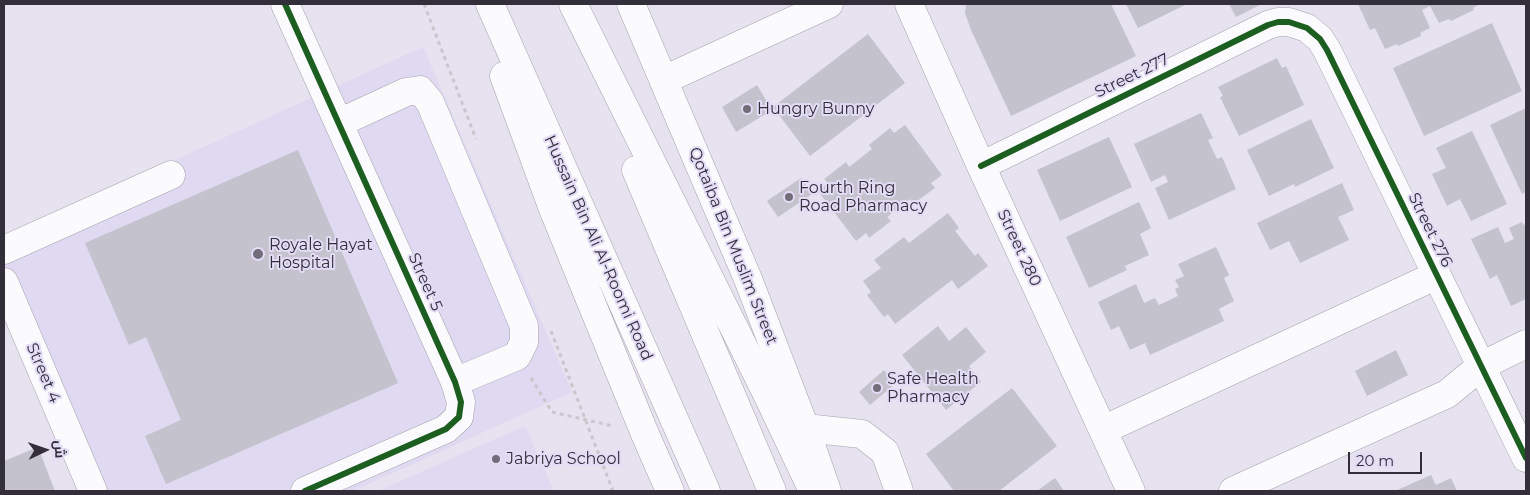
<!DOCTYPE html>
<html>
<head>
<meta charset="utf-8">
<style>
	body { margin:0 }
	#map { position:relative; width:1530px; height:495px; overflow:hidden; background:#e6e2f0; font-family:Montserrat,Cairo,sans-serif }
	canvas { display:block }
	.frame { position:absolute; inset:0; border:5px solid #322f3a; pointer-events:none }
	.north { position:absolute; left:20px; top:425px; width:50px; height:50px; -webkit-text-stroke:4px #e3dcf6; paint-order:stroke; rotate:87deg; font-size:14px; font-weight:700; line-height:20px; text-align:center; color:#322f3a }
	.north::after { content:''; display:block; margin:auto; width:18px; height:22px; background:#322f3a; clip-path:polygon(50% 0,100% 100%,50% 72%,0 100%) }
	.scale { position:absolute; left:1348px; top:452px; width:74px; height:22px; box-sizing:border-box; border:2px solid #322f3a; border-top:0; padding-left:6px; font-size:15px; line-height:18px; white-space:nowrap; color:#322f3a; -webkit-text-stroke:4px #e3dcf6; paint-order:stroke }
</style>
</head>
<body>
<div id="map">
<canvas width="1530" height="495"></canvas>
<div class="frame"></div>
<div class="north">ش</div>
<div class="scale">20 m</div>
</div>
<script>
const ctx = document.querySelector('canvas').getContext('2d');
ctx.lineJoin = 'round';
function fillPath(path, color) {
  ctx.fillStyle = color;
  ctx.fill(path, 'evenodd');
}
function shape(rows) {
  const path = new Path2D();
  for (const r of rows) {
    path.moveTo(r[0], r[1]);
    for (let i = 2; i < r.length; i += 2) path.lineTo(r[i], r[i + 1]);
  }
  return path;
}
function strokePath(path, color, width, dash) {
  ctx.strokeStyle = color;
  ctx.lineWidth = width;
  ctx.lineCap = dash ? 'butt' : 'round';
  ctx.setLineDash(dash || []);
  ctx.stroke(path);
}
function drawText(font, color, halo, rows, align = 'center') {
  ctx.font = font + ' Montserrat,sans-serif';
  ctx.lineWidth = 4;
  ctx.setLineDash([]);
  ctx.textBaseline = 'middle';
  ctx.strokeStyle = halo;
  ctx.fillStyle = color;
  for (const [text, x, y, turn = 0] of rows) {
    ctx.save();
    ctx.translate(x, y);
    ctx.rotate((+turn || 0) * Math.PI / 180);
    ctx.textAlign = isNaN(turn) ? turn : align;
    if (halo) ctx.strokeText(text, 0, 0);
    ctx.fillText(text, 0, 0);
    ctx.restore();
  }
}
const built = shape([
	[423,47,572,392,353,491,103,491,4,270,4,238],
	[525,426,554,491,378,491]
]);
const building = shape([
	[966,4,1111,4,1136,56,1011,116,971,30,965,13],
	[1126,4,1187,4,1138,28],
	[1229,4,1262,4,1236,17],
	[1358,4,1480,4,1473,8,1474,10,1451,21,1449,19,1439,23,1430,6,1422,10,1430,28,1420,33,1421,36,1398,46,1397,44,1385,49,1375,28,1370,30],
	[1492,23,1522,91,1424,136,1393,68],
	[868,34,905,83,810,156,773,107],
	[1277,58,1282,68,1286,66,1304,105,1239,136,1220,97,1223,96,1218,87],
	[757,85,772,110,736,132,722,107],
	[1526,108,1526,192,1522,194,1490,125],
	[1201,113,1213,138,1208,140,1217,159,1222,157,1236,189,1169,220,1155,188,1168,182,1165,175,1151,182,1134,144],
	[1311,119,1334,168,1295,187,1294,184,1269,196,1247,150],
	[905,125,942,175,931,183,935,188,913,204,910,199,887,217,891,221,869,238,866,233,856,241,818,191,828,183,824,179,846,162,849,167,872,149,869,145,890,128,894,133],
	[1472,131,1507,204,1471,221,1460,199,1447,206,1432,174,1446,168,1436,148],
	[1109,137,1132,187,1060,221,1037,170],
	[298,150,398,383,166,484,145,436,181,420,146,337,129,345,85,243],
	[801,178,812,194,778,217,767,201],
	[1342,183,1354,210,1338,217,1349,240,1300,263,1289,241,1270,250,1257,223],
	[1139,202,1151,228,1140,234,1149,255,1125,266,1127,270,1089,288,1066,237],
	[948,213,959,228,955,231,975,256,978,253,988,266,958,289,952,280,895,324,888,314,884,317,867,295,871,292,863,281,881,268,874,260,904,237,909,243],
	[1522,222,1524,225,1526,224,1526,299,1511,306,1497,275,1490,279,1471,239,1498,227,1505,243,1514,239,1509,228],
	[1216,247,1229,275,1224,278,1234,301,1219,309,1224,321,1150,355,1145,343,1130,350,1119,326,1111,330,1098,302,1136,284,1144,303,1155,298,1159,305,1178,296,1175,289,1179,287,1175,280,1184,276,1178,264],
	[938,326,949,341,966,327,986,352,969,366,981,382,946,410,902,355],
	[1396,350,1408,375,1367,396,1355,371],
	[884,370,895,384,870,405,859,392],
	[1012,388,1057,446,999,491,954,491,926,454],
	[38,447,55,491,4,491,4,461],
	[1431,475,1436,485,1451,478,1457,491,1395,491],
	[1055,478,1064,491,1037,491]
]);
const path = shape([
	[424,4,476,139],
	[551,331,613,491],
	[531,378,552,412,613,426]
]);
const minor = shape([
	[285,4,455,382,461,402,459,417,446,429,305,491],
	[631,4,748,279,805,428,827,491],
	[909,4,981,166,1131,491],
	[664,80,829,4],
	[339,123,406,92,420,90,430,102,524,326,524,342,517,356,455,382],
	[981,166,1268,25,1278,22,1289,22,1307,28,1320,39,1327,50,1526,458],
	[4,250,171,175],
	[4,282,93,491],
	[805,428,862,434,885,452,899,491],
	[1103,430,1437,275],
	[1233,491,1447,394,1481,366,1526,344]
]);
const highway = shape([
	[490,4,706,491],
	[573,4,768,396,813,491],
	[504,76,553,209,645,434,670,491],
	[636,170,772,491]
]);
const cycleway = shape([
	[285,4,455,382,461,402,459,417,446,429,305,491],
	[981,166,1268,25,1278,22,1289,22,1307,28,1320,39,1327,50,1526,458]
]);
const markers = [
	[747,109,5,"#716e7a"],
	[789,197,5,"#716e7a"],
	[258,254,6,"#716e7a"],
	[877,388,5,"#716e7a"],
	[496,459,5,"#716e7a"]
];
const streetNames = [
	["Street 277",1132,76,-26],
	["Street 276",1430,230,64],
	["Qotaiba Bin Muslim Street",733,246,68],
	["Hussain Bin Ali Al-Roomi Road",598,248,66],
	["Street 280",1019,248,65],
	["Street 5",425,282,66],
	["Street 4",43,373,67]
];
const poiNames = [
	["Hungry Bunny",757,109],
	["Fourth Ring",799,188],
	["Road Pharmacy",799,206],
	["Royale Hayat",269,245],
	["Hospital",269,263],
	["Safe Health",887,379],
	["Pharmacy",887,397],
	["Jabriya School",506,459]
];
fillPath(built, '#dfd9f1');
fillPath(building, '#c4c2cd');
strokePath(minor, '#a5a2ad', 29);
strokePath(highway, '#a5a2ad', 29);
strokePath(path, '#c8c7cc', 3, [4, 4]);
strokePath(minor, '#fbfbfd', 28);
strokePath(highway, '#fbfbfd', 28);
strokePath(cycleway, '#1b5e20', 6);
for (const [x, y, r, color] of markers) {
  const dot = new Path2D();
  dot.arc(x, y, r, 0, 2 * Math.PI);
  ctx.fillStyle = color;
  ctx.fill(dot);
  strokePath(dot, '#e3dcf6', 2);
}
drawText('16px', '#322f3a', '#e3dcf6', streetNames);
drawText('16px', '#322f3a', '#e3dcf6', poiNames, 'left');
</script>
</body>
</html>
